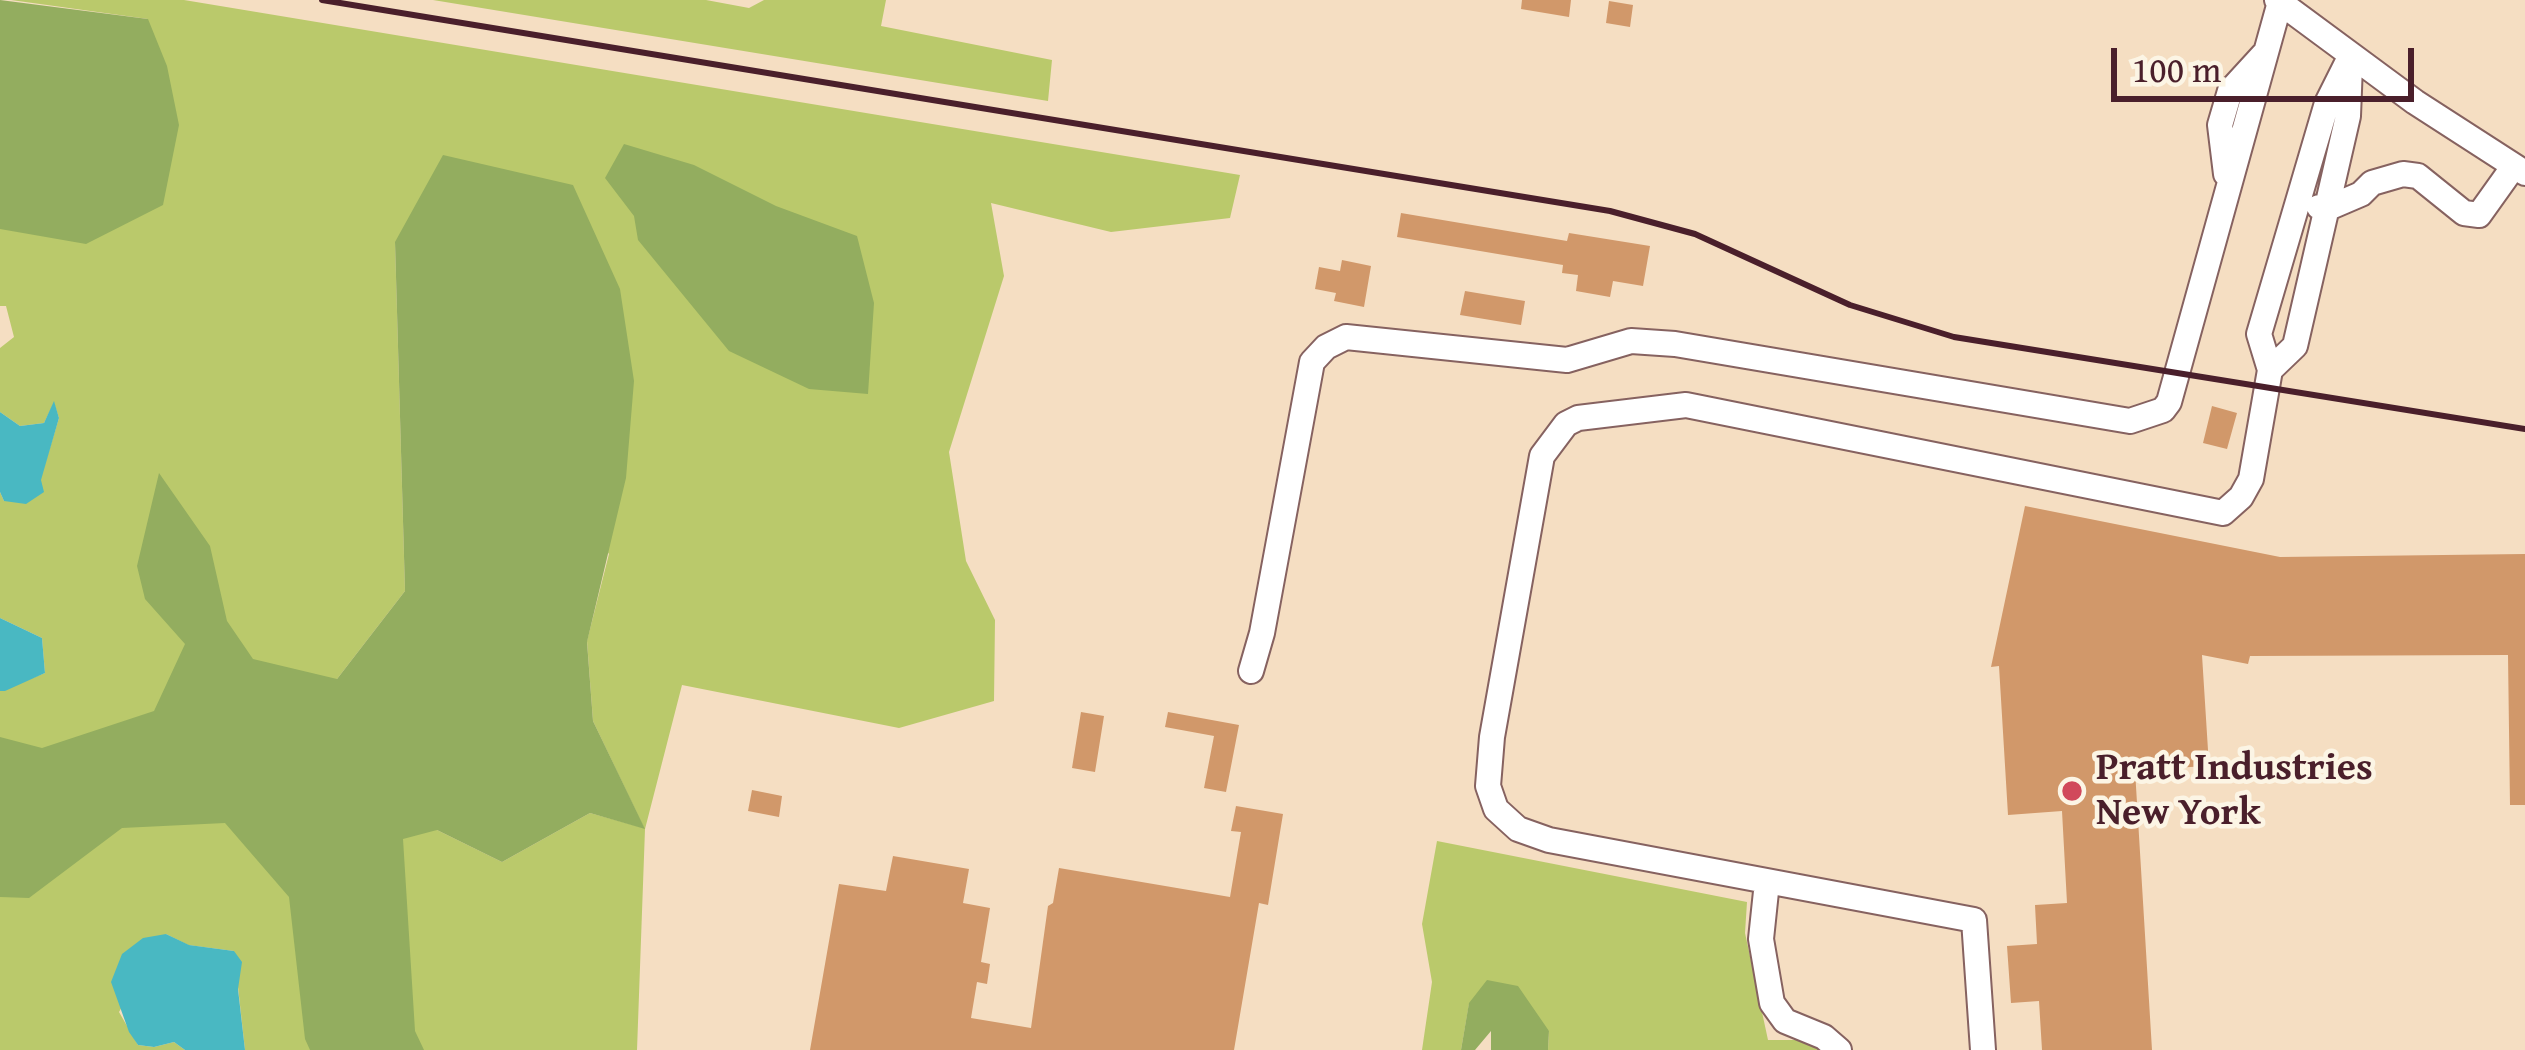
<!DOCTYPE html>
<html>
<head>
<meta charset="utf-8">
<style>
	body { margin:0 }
	#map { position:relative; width:2525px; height:1050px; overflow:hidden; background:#f5dec2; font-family:"Gentium Book Plus",serif }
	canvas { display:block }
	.scale { position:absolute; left:2111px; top:48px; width:303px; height:54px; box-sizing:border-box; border:6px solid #4a1f2b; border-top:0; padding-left:15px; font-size:36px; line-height:42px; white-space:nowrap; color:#4a1f2b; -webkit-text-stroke:9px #fcf5e5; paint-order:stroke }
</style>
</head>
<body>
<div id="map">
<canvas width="2525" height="1050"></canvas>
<div class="scale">100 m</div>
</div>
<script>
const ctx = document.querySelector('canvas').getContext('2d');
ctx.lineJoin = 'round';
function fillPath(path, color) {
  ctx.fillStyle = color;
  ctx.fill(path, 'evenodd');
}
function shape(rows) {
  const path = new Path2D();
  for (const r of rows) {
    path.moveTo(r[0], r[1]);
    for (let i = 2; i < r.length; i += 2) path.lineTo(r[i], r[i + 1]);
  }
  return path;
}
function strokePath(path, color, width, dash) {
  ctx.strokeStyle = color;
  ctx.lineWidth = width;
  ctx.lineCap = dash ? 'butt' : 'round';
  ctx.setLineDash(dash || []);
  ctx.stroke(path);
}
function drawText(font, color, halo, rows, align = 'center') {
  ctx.font = font + ' "Gentium Book Plus",serif';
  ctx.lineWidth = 9;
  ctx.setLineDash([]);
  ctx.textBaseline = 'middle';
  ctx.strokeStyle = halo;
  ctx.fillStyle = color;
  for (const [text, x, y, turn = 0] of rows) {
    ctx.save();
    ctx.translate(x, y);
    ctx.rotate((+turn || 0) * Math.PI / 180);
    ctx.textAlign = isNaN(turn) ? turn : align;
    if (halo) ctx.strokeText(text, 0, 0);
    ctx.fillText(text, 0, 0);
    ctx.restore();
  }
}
const green = shape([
	[11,0,184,0,1240,175,1230,218,1111,232,991,203,1004,276,949,452,966,561,995,620,994,701,899,728,682,685,645,829,637,1050,245,1050,234,951,188,945,166,934,119,1012,138,1045,154,1047,174,1042,185,1050,0,1050,0,691,45,673,42,638,0,618,0,492,4,501,40,480,59,418,54,403,44,423,20,426,0,412,0,348,14,337,6,306,0,306,0,145,148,19],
	[395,242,609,554,587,641,593,721,644,828,590,813,502,862,437,830,337,679,405,591],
	[433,0,706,0,749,8,764,0,886,0,881,26,1052,60,1048,101],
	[1437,841,1747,902,1745,933,1768,1040,1804,1040,1820,1050,1548,1050,1549,1031,1469,1004,1461,1050,1422,1050,1432,982,1422,924]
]);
const forest = shape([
	[0,0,148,19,167,66,179,125,163,205,86,244,0,229],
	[624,144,694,165,776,206,857,236,874,303,868,394,809,389,729,351,638,240,634,216,605,178],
	[443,155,573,185,620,289,634,381,626,478,587,642,593,721,645,829,590,813,502,862,437,830,403,839,415,1031,424,1050,310,1050,305,1039,289,897,225,823,122,828,29,898,0,897,0,737,42,748,154,711,185,644,145,599,137,566,159,473,210,546,227,621,253,659,337,679,405,591,395,242],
	[1487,980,1518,986,1549,1031,1548,1050,1491,1050,1491,1031,1475,1050,1461,1050,1469,1003]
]);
const water = shape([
	[54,401,59,418,41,480,44,492,26,504,4,501,0,492,0,412,20,426,44,423],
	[0,618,42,638,45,673,5,691,0,691],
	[166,934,189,945,234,951,242,962,238,989,245,1050,185,1050,174,1042,154,1047,138,1045,129,1032,111,982,122,954,143,938]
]);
const building = shape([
	[1522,0,1571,0,1569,17,1521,9],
	[1609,1,1633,5,1630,27,1606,23],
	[1401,213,1567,241,1569,233,1650,246,1643,286,1613,281,1610,297,1576,291,1578,275,1562,273,1563,265,1397,237],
	[1342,260,1371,266,1364,307,1334,301,1336,293,1315,289,1319,267,1340,271],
	[1465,291,1525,301,1521,325,1460,315],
	[2212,406,2237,413,2227,449,2203,443],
	[2025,506,2280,557,2525,554,2525,805,2510,805,2508,655,2250,656,2248,664,2202,655,2209,766,2135,770,2152,1050,2042,1050,2039,1001,2011,1003,2007,946,2037,944,2035,905,2067,903,2062,811,2008,815,1999,666,1991,667],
	[1081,712,1104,716,1095,772,1072,768],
	[1168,712,1239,725,1226,792,1204,788,1214,736,1165,727],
	[752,790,782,796,779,817,748,811],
	[1236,806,1283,814,1268,905,1259,903,1234,1050,810,1050,839,884,886,891,893,856,969,869,963,903,990,908,981,962,990,964,987,984,977,982,971,1018,1031,1028,1048,906,1053,903,1059,868,1230,897,1241,832,1231,831]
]);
const minor = shape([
	[2277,0,2415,102,2525,173],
	[2226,174,2220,125,2230,91,2263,55],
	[2319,207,2326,209,2361,194,2372,183,2403,174,2418,176,2464,213,2479,215,2514,166],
	[2270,370,2295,346,2348,116,2350,65],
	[1251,671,1262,633,1312,362,1326,347,1346,337,1567,360,1631,341,1675,344,2130,421,2163,410,2169,402,2280,2],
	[1767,882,1761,939,1772,1003,1785,1021,1824,1037,1839,1050],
	[1983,1050,1974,920,1549,840,1518,829,1496,809,1488,786,1492,737,1542,456,1566,424,1578,418,1686,405,2223,513,2241,497,2251,479,2270,370,2259,334,2327,103,2350,57]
]);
const rail = shape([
	[322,0,1610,211,1695,234,1850,305,1954,337,2525,429]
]);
const markers = [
	[2072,791,12,"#d1495b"]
];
const poiNames = [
	["Pratt Industries",2096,769],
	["New York",2096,814]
];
fillPath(green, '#bac96b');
fillPath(forest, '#93ad5f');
fillPath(water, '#49b8c2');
fillPath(building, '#d1986a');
strokePath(minor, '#866260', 28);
strokePath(minor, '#fff', 24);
strokePath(rail, '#4a1f2b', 6);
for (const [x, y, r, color] of markers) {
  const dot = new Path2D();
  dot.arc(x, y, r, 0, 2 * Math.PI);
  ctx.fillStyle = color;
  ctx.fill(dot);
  strokePath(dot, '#fcf5e5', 4.5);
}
drawText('bold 39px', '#4a1f2b', '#fcf5e5', poiNames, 'left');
</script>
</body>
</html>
